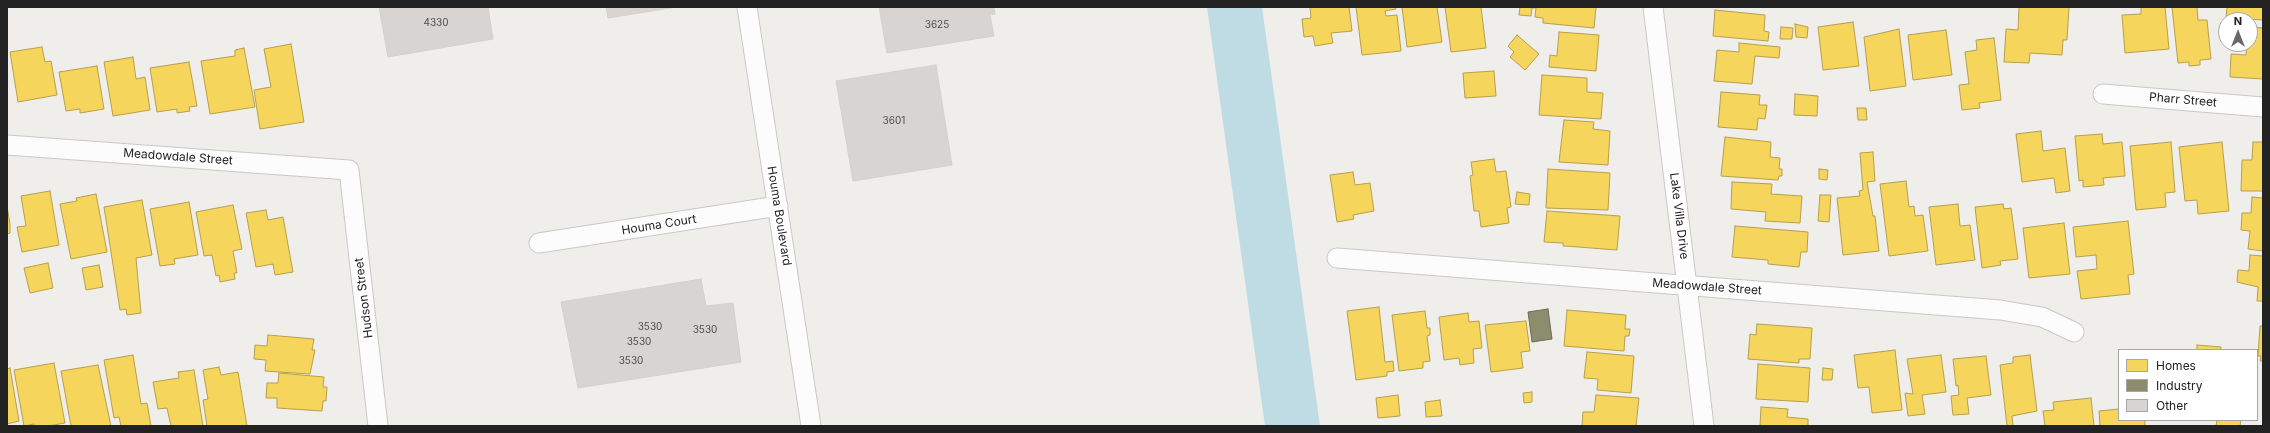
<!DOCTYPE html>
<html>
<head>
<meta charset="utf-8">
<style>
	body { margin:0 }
	#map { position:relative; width:2270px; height:433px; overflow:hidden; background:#f0eeeb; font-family:Inter,sans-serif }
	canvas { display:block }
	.frame { position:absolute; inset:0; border:8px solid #222; pointer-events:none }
	.legend { position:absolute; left:2118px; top:349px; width:140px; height:72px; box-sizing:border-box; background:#fff; border:1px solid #a7a7a7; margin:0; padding:5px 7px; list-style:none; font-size:12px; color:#222 }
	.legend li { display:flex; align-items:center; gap:8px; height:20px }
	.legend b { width:20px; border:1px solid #a7a7a7 }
	.north { position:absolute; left:2218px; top:12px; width:40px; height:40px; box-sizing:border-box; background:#fff; border:1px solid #a7a7a7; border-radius:50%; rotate:0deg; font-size:11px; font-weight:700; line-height:16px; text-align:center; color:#222 }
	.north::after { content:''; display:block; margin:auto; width:14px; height:18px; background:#6a6968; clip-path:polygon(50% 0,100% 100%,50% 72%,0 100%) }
</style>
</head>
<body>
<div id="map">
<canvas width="2270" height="433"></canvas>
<div class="frame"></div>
<ul class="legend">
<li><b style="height:11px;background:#f6d55c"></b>Homes</li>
<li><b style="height:11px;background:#8c8c6e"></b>Industry</li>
<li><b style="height:11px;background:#d7d4d2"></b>Other</li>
</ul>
<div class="north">N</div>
</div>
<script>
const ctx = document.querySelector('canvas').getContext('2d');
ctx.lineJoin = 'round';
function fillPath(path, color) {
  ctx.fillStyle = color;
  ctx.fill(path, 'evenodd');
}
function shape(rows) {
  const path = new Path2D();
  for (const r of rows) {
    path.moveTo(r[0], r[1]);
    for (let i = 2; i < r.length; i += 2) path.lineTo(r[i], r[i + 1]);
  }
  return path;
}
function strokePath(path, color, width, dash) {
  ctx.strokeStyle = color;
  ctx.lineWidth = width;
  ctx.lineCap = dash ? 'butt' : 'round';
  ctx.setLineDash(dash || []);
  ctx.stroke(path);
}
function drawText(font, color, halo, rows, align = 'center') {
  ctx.font = font + ' Inter,sans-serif';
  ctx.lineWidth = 4;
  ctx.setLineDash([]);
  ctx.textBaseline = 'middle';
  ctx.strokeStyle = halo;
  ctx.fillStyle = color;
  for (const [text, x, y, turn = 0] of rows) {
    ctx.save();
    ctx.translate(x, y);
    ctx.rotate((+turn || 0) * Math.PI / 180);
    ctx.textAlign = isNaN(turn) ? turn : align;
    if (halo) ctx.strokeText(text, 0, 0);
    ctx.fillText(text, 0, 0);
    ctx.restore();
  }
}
const water = shape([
	[1207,7,1262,7,1320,426,1265,426]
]);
const homes = shape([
	[1310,7,1349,7,1352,31,1331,33,1333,43,1315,46,1313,36,1304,37,1302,19,1311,18,1310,7],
	[1356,7,1395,7,1396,9,1385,11,1386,16,1397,15,1401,51,1362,55,1356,7],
	[1402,7,1437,7,1442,42,1407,47,1402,7],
	[1445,7,1481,7,1486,48,1451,52,1445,7],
	[1520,7,1596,7,1594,28,1543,23,1543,18,1535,17,1536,8,1532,8,1531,16,1519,15,1520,7],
	[2019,7,2069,7,2067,40,2063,40,2062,55,2030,53,2029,63,2004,62,2006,29,2018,30,2019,7],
	[2141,7,2165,7,2169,49,2125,53,2122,15,2141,14,2141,7],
	[2172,7,2197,7,2198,20,2207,20,2211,59,2200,60,2200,65,2189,66,2189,62,2178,63,2172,7],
	[2227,7,2263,7,2263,20,2226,18,2227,7],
	[1715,10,1765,15,1764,31,1769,32,1768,41,1713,36,1715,10],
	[1853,22,1859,66,1823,70,1818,27,1853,22],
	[1795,24,1808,27,1807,38,1796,37,1795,24],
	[1781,27,1793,28,1792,39,1780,39,1781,27],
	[2250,27,2263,28,2263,79,2230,77,2231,54,2246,55,2247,44,2250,44,2250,27],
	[1899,29,1906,86,1870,91,1864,37,1899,29],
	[1946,30,1952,75,1913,80,1908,35,1946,30],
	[1559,32,1599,35,1596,71,1549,67,1550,55,1557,56,1559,32],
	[1517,35,1539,54,1525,70,1510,57,1514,52,1508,46,1517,35],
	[1994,38,2001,100,1979,103,1980,108,1962,110,1959,85,1969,84,1965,52,1977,50,1976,40,1994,38],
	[1739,43,1780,47,1779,58,1755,56,1752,84,1714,81,1717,50,1739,52,1739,43],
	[291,44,304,122,260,129,254,90,271,87,264,49,291,44],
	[42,47,45,62,51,61,57,95,18,102,10,52,42,47],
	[244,48,255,107,210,114,201,61,235,56,235,50,244,48],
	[133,57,136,79,145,77,150,110,113,116,104,62,133,57],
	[189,62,197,106,189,107,190,111,177,113,177,109,157,112,150,68,189,62],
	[97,66,104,109,80,113,80,109,66,111,59,72,97,66],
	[1494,71,1496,96,1465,98,1463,73,1494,71],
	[1542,75,1587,78,1587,92,1603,93,1601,119,1539,115,1542,75],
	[1721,92,1760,95,1759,105,1767,105,1765,119,1758,118,1757,130,1718,127,1721,92],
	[1795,94,1818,96,1817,116,1794,115,1795,94],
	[1857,108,1866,108,1867,120,1858,120,1857,108],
	[1564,120,1594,122,1593,129,1610,131,1608,165,1559,162,1564,120],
	[2041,131,2043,151,2065,148,2070,191,2056,193,2054,178,2022,182,2016,134,2041,131],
	[2102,134,2103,144,2122,142,2125,176,2103,178,2104,185,2083,187,2083,180,2079,181,2075,136,2102,134],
	[1725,137,1771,142,1770,157,1780,158,1779,169,1782,169,1782,176,1779,176,1778,180,1721,176,1725,137],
	[2171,142,2175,192,2165,193,2166,207,2136,210,2130,146,2171,142],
	[2222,142,2229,211,2198,214,2197,200,2185,201,2179,147,2222,142],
	[2253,142,2263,142,2263,191,2241,191,2242,160,2252,160,2253,142],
	[1873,152,1875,181,1867,182,1873,216,1875,216,1879,251,1843,255,1837,198,1860,196,1859,191,1863,190,1860,153,1873,152],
	[1494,159,1496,172,1506,171,1511,207,1507,208,1509,223,1481,227,1479,211,1474,211,1470,176,1473,175,1471,162,1494,159],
	[1548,169,1610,173,1608,210,1546,208,1548,169],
	[1819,169,1828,170,1827,180,1819,179,1819,169],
	[1353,172,1355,185,1370,183,1374,211,1353,215,1354,219,1337,222,1330,175,1353,172],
	[1906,181,1909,207,1914,206,1915,216,1923,215,1928,251,1889,256,1880,184,1906,181],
	[1732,182,1772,184,1771,194,1802,196,1800,223,1765,221,1766,212,1731,209,1732,182],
	[50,191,59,245,22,252,17,227,26,226,21,196,50,191],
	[1517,192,1530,194,1529,205,1515,204,1517,192],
	[96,194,107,252,71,259,60,204,77,201,76,198,96,194],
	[1820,195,1831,195,1829,222,1818,221,1820,195],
	[2252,197,2263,198,2263,251,2248,249,2250,231,2241,230,2242,213,2251,213,2252,197],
	[142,200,152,255,136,258,141,313,127,315,126,309,120,310,104,207,142,200],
	[189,202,198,255,174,259,175,264,160,266,150,209,189,202],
	[1958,204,1960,226,1970,225,1975,260,1936,265,1929,207,1958,204],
	[2003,204,2004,209,2011,208,2018,259,2000,261,2001,265,1982,268,1975,207,2003,204],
	[233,205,242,249,233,251,237,273,234,273,235,279,220,282,219,275,216,276,212,255,204,256,196,212,233,205],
	[7,206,10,224,10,233,7,234,7,206],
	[266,210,268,220,283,217,293,272,275,275,273,264,256,267,246,213,266,210],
	[1547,211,1620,216,1617,250,1565,246,1563,246,1563,243,1544,242,1547,211],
	[2128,221,2134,274,2128,275,2130,294,2081,299,2077,271,2097,269,2096,255,2076,257,2073,227,2128,221],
	[2064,223,2070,274,2029,278,2023,228,2064,223],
	[1735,226,1808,232,1807,252,1801,252,1799,267,1768,264,1768,260,1732,257,1735,226],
	[2250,255,2263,256,2263,301,2257,301,2258,287,2237,282,2238,270,2249,271,2250,255],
	[48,263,53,288,30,293,24,268,48,263],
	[99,265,103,287,86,290,82,268,99,265],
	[1379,307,1385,362,1393,361,1394,371,1387,372,1387,376,1356,380,1347,311,1379,307],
	[1567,310,1626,315,1625,329,1630,329,1629,336,1625,336,1624,351,1564,346,1567,310],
	[1425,311,1427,328,1430,328,1430,335,1427,336,1430,361,1423,362,1423,368,1399,371,1392,315,1425,311],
	[1468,313,1469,322,1479,321,1482,348,1473,349,1474,363,1460,365,1459,358,1444,360,1439,317,1468,313],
	[1526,321,1530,351,1521,352,1523,368,1491,372,1485,325,1526,321],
	[2263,323,2263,361,2260,361,2261,356,2258,356,2260,326,2263,326,2263,323],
	[1757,324,1812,328,1810,359,1799,359,1799,363,1748,359,1750,334,1756,335,1757,324],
	[268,335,314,339,312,350,315,350,310,374,265,371,266,360,254,359,255,345,267,346,268,335],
	[2197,345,2221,347,2221,350,2197,350,2197,345],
	[1895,350,1902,410,1872,413,1869,387,1858,388,1854,355,1895,350],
	[1587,352,1634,356,1631,393,1597,390,1598,379,1584,378,1587,352],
	[133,355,141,404,147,403,151,426,121,426,119,417,114,418,104,360,133,355],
	[1941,355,1946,392,1922,395,1925,414,1908,416,1905,393,1913,394,1907,359,1941,355],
	[2030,355,2037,411,2012,416,2013,426,2007,426,2000,365,2013,363,2013,357,2030,355],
	[1986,356,1991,395,1967,398,1969,414,1953,415,1951,396,1959,395,1958,385,1956,386,1953,359,1986,356],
	[54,363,65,423,48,426,34,426,34,424,24,426,14,370,54,363],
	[1758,364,1810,368,1808,402,1756,399,1758,364],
	[98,365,111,426,71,426,61,371,98,365],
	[219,367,221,375,238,372,247,426,207,426,203,400,208,399,203,370,219,367],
	[10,368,19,421,7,424,7,369,10,368],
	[1823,368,1833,369,1832,380,1822,380,1823,368],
	[194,370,203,426,171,426,167,408,158,409,153,382,179,378,178,372,194,370],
	[279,373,324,377,323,387,327,387,326,401,323,401,322,411,277,408,277,398,266,398,267,383,278,383,279,373],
	[1532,392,1532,402,1524,403,1523,393,1532,392],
	[1398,395,1400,416,1378,418,1376,398,1398,395],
	[1596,395,1639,398,1636,426,1582,426,1583,412,1594,412,1596,395],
	[2091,398,2094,426,2045,426,2043,411,2054,410,2053,402,2091,398],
	[1440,400,1442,416,1426,417,1425,402,1440,400],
	[1761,407,1788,409,1787,417,1808,419,1808,426,1760,426,1761,407],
	[2119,409,2119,420,2145,420,2145,426,2100,426,2099,411,2119,409],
	[2217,420,2241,420,2240,426,2216,426,2217,420]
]);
const industry = shape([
	[1548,309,1552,339,1532,342,1528,312,1548,309]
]);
const building = shape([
	[379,7,488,7,493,39,388,57,379,7],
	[606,7,677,7,608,18,606,7],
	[879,7,994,7,995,14,990,15,994,36,887,53,879,7],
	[936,65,952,165,853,181,836,81,936,65],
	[701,279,706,306,733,303,741,362,578,388,561,302,701,279]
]);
const minor = shape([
	[747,7,811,426],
	[1653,7,1704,426],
	[2103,94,2263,107],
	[7,145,349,170,378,426],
	[539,243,778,206],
	[1337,258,2000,310,2042,317,2074,332]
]);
const numberNames = [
	["4330",436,23],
	["3625",937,25],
	["3601",894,121],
	["3530",650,327],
	["3530",705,330],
	["3530",639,342],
	["3530",631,361]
];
const streetNames = [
	["Pharr Street",2183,100,5],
	["Meadowdale Street",178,157,4],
	["Houma Boulevard",779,216,81],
	["Lake Villa Drive",1679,216,83],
	["Houma Court",659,225,-9],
	["Meadowdale Street",1707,287,4],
	["Hudson Street",364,298,-97]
];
fillPath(water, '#bfdbe3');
fillPath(homes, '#f6d55c');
strokePath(homes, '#b69f4b', 1);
fillPath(industry, '#8c8c6e');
strokePath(industry, '#6c6c57', 1);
fillPath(building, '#d7d4d2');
strokePath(building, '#d3d0cc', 1);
strokePath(minor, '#c9c8c7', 21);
strokePath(minor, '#fdfcfc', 19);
drawText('10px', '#4f4e4e', null, numberNames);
drawText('12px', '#222', '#fff', streetNames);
</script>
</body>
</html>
